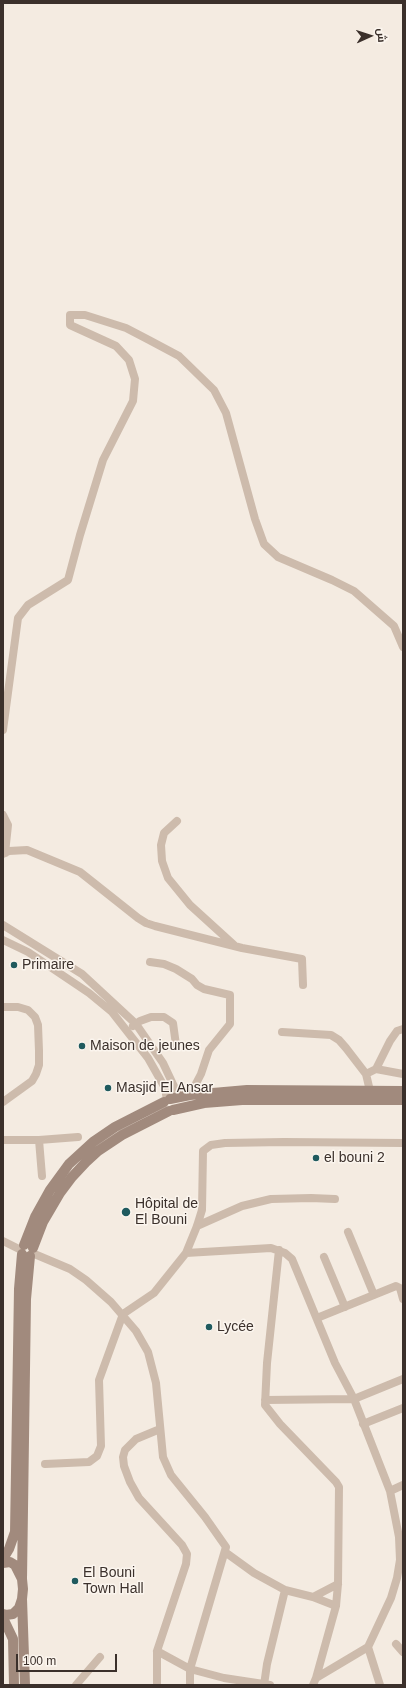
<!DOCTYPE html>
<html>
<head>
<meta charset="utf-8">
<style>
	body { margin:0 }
	#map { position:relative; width:406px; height:1688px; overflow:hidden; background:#f4ebe1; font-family:Helvetica,Cairo,sans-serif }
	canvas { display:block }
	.frame { position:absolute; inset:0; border:4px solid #3b302b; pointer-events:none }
	.north { position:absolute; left:350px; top:16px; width:40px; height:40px; -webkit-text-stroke:3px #fbf5ee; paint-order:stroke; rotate:87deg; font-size:11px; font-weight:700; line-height:16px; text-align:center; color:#3b302b }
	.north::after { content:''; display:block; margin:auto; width:14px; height:18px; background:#3b302b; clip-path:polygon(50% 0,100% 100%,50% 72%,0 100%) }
	.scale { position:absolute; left:16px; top:1654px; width:101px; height:18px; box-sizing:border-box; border:2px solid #3b302b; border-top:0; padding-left:5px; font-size:12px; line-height:14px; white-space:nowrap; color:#3b302b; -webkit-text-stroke:3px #fbf5ee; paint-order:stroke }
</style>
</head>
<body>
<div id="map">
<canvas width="406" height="1688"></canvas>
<div class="frame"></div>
<div class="north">ش</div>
<div class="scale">100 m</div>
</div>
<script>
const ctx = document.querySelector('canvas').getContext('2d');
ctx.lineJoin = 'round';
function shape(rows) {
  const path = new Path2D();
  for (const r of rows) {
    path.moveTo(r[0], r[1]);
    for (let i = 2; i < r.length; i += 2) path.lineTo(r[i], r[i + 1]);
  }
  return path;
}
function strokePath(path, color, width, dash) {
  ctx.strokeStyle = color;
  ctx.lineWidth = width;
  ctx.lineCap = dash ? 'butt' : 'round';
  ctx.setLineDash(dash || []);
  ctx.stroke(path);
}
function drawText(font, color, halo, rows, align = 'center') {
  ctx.font = font + ' Helvetica,sans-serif';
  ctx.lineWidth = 3;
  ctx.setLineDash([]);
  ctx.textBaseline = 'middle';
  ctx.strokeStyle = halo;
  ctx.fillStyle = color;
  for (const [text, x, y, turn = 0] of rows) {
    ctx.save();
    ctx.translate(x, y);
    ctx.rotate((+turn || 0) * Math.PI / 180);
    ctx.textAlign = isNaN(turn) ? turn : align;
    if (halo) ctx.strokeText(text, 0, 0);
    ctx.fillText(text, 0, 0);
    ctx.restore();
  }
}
const street = shape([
	[3,730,18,618,28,605,68,580,80,535,103,460,133,401,135,379,129,360,116,346,70,325,70,315,85,315,126,328,149,340,179,356,214,390,226,413,255,519,264,544,278,557,332,580,354,591,394,626,403,647],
	[3,815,8,825,5,853],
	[177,821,164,833,161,845,162,861,168,878,190,905,234,945],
	[3,854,9,851,27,850,80,872,138,918,146,923,155,926,242,948,302,959,303,985],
	[3,925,82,974,136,1024,163,1063,179,1097],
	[3,940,28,952,89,993,112,1012,148,1058,165,1088,167,1100],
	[150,962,164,964,176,969,192,979,197,985,204,989,230,995,230,1024,209,1050,201,1074,190,1095],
	[3,1007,18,1007,28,1010,35,1017,38,1025,39,1051,39,1065,36,1074,32,1081,3,1102],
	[133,1026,140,1021,151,1017,164,1017,173,1023,176,1045],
	[282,1032,331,1035,339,1040,346,1048,366,1074,370,1091],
	[376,1069,403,1074],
	[366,1074,376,1069,390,1041,397,1031,403,1029],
	[3,1140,39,1140,78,1137],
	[39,1140,42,1176],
	[197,1226,242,1206,271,1199,311,1198,335,1199],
	[348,1232,374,1295],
	[3,1241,21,1250],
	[279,1250,267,1363,265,1405,280,1424,336,1482,339,1487,338,1584,336,1606,316,1678],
	[32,1253,70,1269,86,1280,111,1302,136,1331,148,1352,156,1383,163,1457,171,1475,205,1517,226,1547,190,1669,190,1685],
	[186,1253,197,1226,202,1210,203,1151,211,1145,225,1143,284,1142,403,1143],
	[324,1257,345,1307],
	[317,1318,396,1286,400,1288,403,1299],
	[265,1400,354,1399,403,1379],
	[363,1424,403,1408],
	[45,1464,89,1462,97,1456,101,1446,99,1380,123,1314,154,1293,186,1253,271,1248,285,1253,292,1259,335,1363,354,1399,390,1491,399,1537,400,1560,397,1578,391,1598,368,1647,316,1678,313,1685],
	[390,1491,403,1485],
	[225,1552,254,1573,285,1590,313,1597,338,1584],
	[313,1597,336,1606],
	[396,1644,403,1652],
	[368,1647,380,1685],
	[157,1651,190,1669,224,1678,270,1685],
	[76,1685,100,1657],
	[157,1685,157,1651,186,1564,187,1554,182,1545,139,1498,130,1482,124,1466,123,1457,125,1450,136,1439,160,1429],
	[264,1685,267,1664,285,1590]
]);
const secondary = shape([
	[170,1099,190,1095,247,1090,403,1091],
	[173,1110,204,1103,242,1100,403,1100],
	[24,1245,35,1217,50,1190,69,1164,93,1142,115,1127,164,1102],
	[33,1248,43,1222,60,1193,72,1177,86,1162,98,1151,122,1135,169,1111],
	[3,1559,9,1549,15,1532,19,1289,22,1254],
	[3,1563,10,1562,15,1565,22,1579,23,1589,22,1599,19,1608,13,1614,6,1615,3,1614],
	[22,1579,26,1299,30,1256],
	[22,1599,25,1685],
	[3,1618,13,1639,14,1685]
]);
const markers = [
	[14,965,4,"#1f5a5e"],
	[82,1046,4,"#1f5a5e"],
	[108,1088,4,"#1f5a5e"],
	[316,1158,4,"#1f5a5e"],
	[126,1212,5,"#1f5a5e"],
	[209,1327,4,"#1f5a5e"],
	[75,1581,4,"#1f5a5e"]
];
const poiNames = [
	["Primaire",22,965],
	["Maison de jeunes",90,1046],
	["Masjid El Ansar",116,1088],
	["el bouni 2",324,1158],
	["Hôpital de",135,1204],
	["El Bouni",135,1220],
	["Lycée",217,1327],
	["El Bouni",83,1573],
	["Town Hall",83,1589]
];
strokePath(street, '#cdbbac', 8);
strokePath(secondary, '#a18a7d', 10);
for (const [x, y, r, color] of markers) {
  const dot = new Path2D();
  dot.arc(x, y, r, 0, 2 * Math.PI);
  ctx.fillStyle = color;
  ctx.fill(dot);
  strokePath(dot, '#fbf5ee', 1.5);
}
drawText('14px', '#3b302b', '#fbf5ee', poiNames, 'left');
</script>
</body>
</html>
